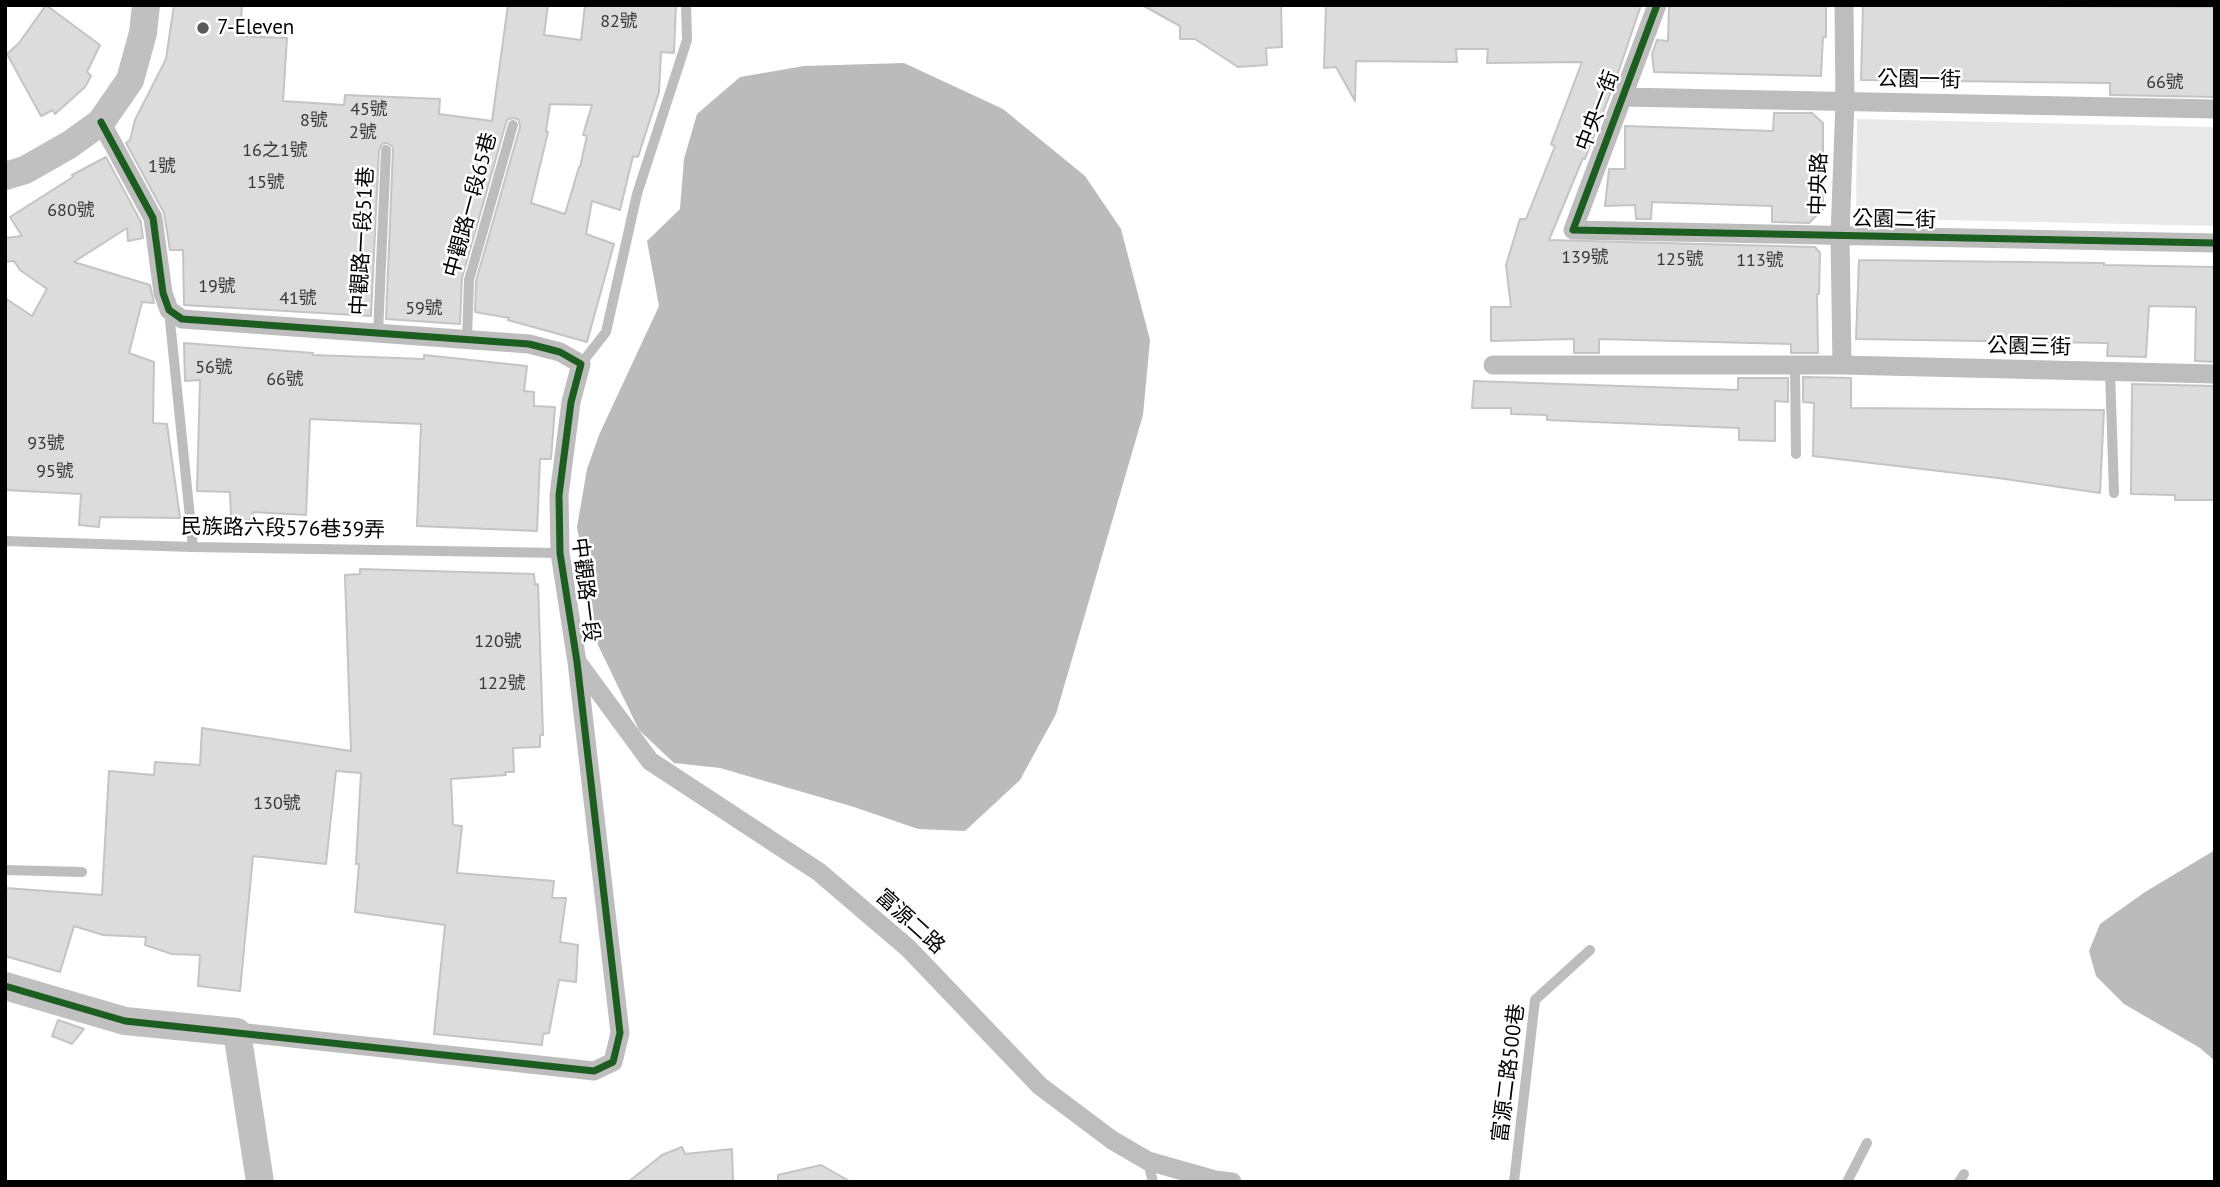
<!DOCTYPE html>
<html>
<head>
<meta charset="utf-8">
<style>
	body { margin:0 }
	#map { position:relative; width:2220px; height:1187px; overflow:hidden; background:#fff; font-family:"PT Sans",sans-serif }
	canvas { display:block }
	.frame { position:absolute; inset:0; border:7px solid #000; pointer-events:none }
</style>
</head>
<body>
<div id="map">
<canvas width="2220" height="1187"></canvas>
<div class="frame"></div>
</div>
<script>
const ctx = document.querySelector('canvas').getContext('2d');
ctx.lineJoin = 'round';
function fillPath(path, color) {
  ctx.fillStyle = color;
  ctx.fill(path, 'evenodd');
}
function shape(rows) {
  const path = new Path2D();
  for (const r of rows) {
    path.moveTo(r[0], r[1]);
    for (let i = 2; i < r.length; i += 2) path.lineTo(r[i], r[i + 1]);
  }
  return path;
}
function strokePath(path, color, width, dash) {
  ctx.strokeStyle = color;
  ctx.lineWidth = width;
  ctx.lineCap = dash ? 'butt' : 'round';
  ctx.setLineDash(dash || []);
  ctx.stroke(path);
}
function drawText(font, color, halo, rows, align = 'center') {
  ctx.font = font + ' "PT Sans","Noto Sans TC",sans-serif';
  ctx.lineWidth = 5;
  ctx.setLineDash([]);
  ctx.textBaseline = 'middle';
  ctx.strokeStyle = halo;
  ctx.fillStyle = color;
  for (const [text, x, y, turn = 0] of rows) {
    ctx.save();
    ctx.translate(x, y);
    ctx.rotate((+turn || 0) * Math.PI / 180);
    ctx.textAlign = isNaN(turn) ? turn : align;
    if (halo) ctx.strokeText(text, 0, 0);
    ctx.fillText(text, 0, 0);
    ctx.restore();
  }
}
const green = shape([
	[1857,119,2215,127,2215,226,1856,218]
]);
const water = shape([
	[904,63,1003,109,1085,176,1121,229,1150,340,1143,415,1056,714,1020,780,965,831,918,829,854,807,720,768,674,763,639,730,598,645,577,527,587,469,599,435,659,306,647,241,680,209,684,159,697,114,740,77,804,66],
	[2215,850,2215,1061,2200,1048,2124,1004,2096,976,2089,951,2100,924,2145,892]
]);
const building = shape([
	[46,5,100,45,87,72,91,76,85,87,55,114,53,110,41,116,7,54,19,43,46,5],
	[174,5,242,5,240,36,287,38,283,101,344,105,345,95,440,99,439,114,492,121,508,5,548,5,544,35,581,40,585,5,676,5,674,53,661,52,659,92,638,157,633,156,620,210,592,201,586,234,614,244,587,342,508,320,509,318,475,312,476,281,520,127,519,120,514,118,508,119,506,123,462,278,460,324,386,319,393,150,392,146,387,143,382,144,379,150,371,316,184,305,183,250,170,250,164,213,126,143,130,140,135,120,166,59,174,5],
	[550,104,592,105,583,135,587,136,580,167,579,167,565,214,531,203,548,132,546,131,550,104],
	[1142,5,1281,5,1282,47,1266,48,1267,65,1238,67,1195,39,1180,39,1180,26,1142,5],
	[1326,5,1641,5,1617,76,1585,159,1583,158,1549,240,1815,247,1820,253,1819,294,1817,294,1818,353,1791,353,1791,344,1599,339,1599,353,1574,353,1574,339,1491,341,1491,307,1511,307,1506,265,1520,219,1526,219,1555,146,1551,144,1582,62,1487,63,1488,49,1456,49,1457,62,1356,61,1355,101,1336,67,1324,68,1326,5],
	[1669,5,1826,5,1826,37,1823,37,1821,76,1654,72,1652,54,1657,40,1668,41,1669,5],
	[1863,5,2215,7,2215,97,2110,95,2110,83,1861,80,1863,5],
	[1774,113,1812,113,1823,123,1823,209,1809,223,1772,222,1772,206,1652,202,1651,219,1636,219,1635,205,1605,206,1609,169,1625,169,1625,126,1773,131,1774,113],
	[106,157,141,222,143,238,128,241,127,228,74,262,150,285,154,303,142,302,129,353,154,362,153,423,167,424,180,518,100,517,99,527,79,525,81,494,5,490,5,298,32,316,47,289,20,270,14,261,5,262,5,238,22,236,10,217,73,177,72,175,106,157],
	[1859,260,2104,263,2104,265,2215,267,2215,362,2195,361,2196,307,2149,306,2146,357,2107,356,2108,343,1856,339,1859,260],
	[184,343,313,353,313,355,424,359,424,355,527,366,524,391,534,392,534,406,555,407,551,459,540,459,537,531,417,526,421,424,310,419,306,515,253,512,254,520,231,520,230,492,197,491,200,380,185,381,184,343],
	[1803,377,1851,378,1851,408,2104,410,2100,493,1998,478,1813,456,1814,403,1803,402,1803,377],
	[1738,378,1788,378,1788,402,1775,401,1775,441,1739,440,1739,428,1547,420,1547,415,1511,414,1511,408,1472,408,1474,381,1738,390,1738,378],
	[2132,384,2215,386,2214,500,2175,500,2175,495,2131,494,2132,384],
	[360,569,534,574,535,585,538,584,543,735,540,735,540,747,513,748,514,772,505,772,506,775,451,779,453,825,462,826,457,873,554,881,552,898,566,898,560,942,578,945,576,982,559,980,549,1033,543,1034,542,1045,434,1034,445,925,355,912,359,864,356,864,361,773,336,771,326,864,253,856,240,991,198,986,200,955,172,954,145,945,146,937,103,935,74,926,60,972,5,956,5,888,102,895,109,771,154,775,155,762,200,765,202,728,351,751,345,575,360,574,360,569],
	[58,1020,84,1029,72,1044,52,1036,58,1020],
	[682,1147,685,1154,732,1149,733,1182,628,1182,662,1155,682,1147],
	[821,1165,851,1182,778,1182,778,1175,821,1165]
]);
const lane = shape([
	[169,311,193,547],
	[378,333,386,150],
	[467,338,469,280,513,125],
	[581,364,606,332,637,194,687,40,686,5],
	[1795,366,1796,454],
	[2110,371,2114,493],
	[5,541,193,547,560,553],
	[5,870,82,872],
	[1148,1162,1153,1182],
	[1514,1182,1535,1000,1590,950],
	[1847,1182,1867,1143],
	[1959,1182,1964,1174]
]);
const street = shape([
	[1657,5,1573,230,2215,243],
	[1623,97,2215,109],
	[101,122,153,218,163,293,169,310,182,319,529,344,560,352,581,364,571,402,559,495,560,553,577,662,620,1033,613,1062,594,1071,237,1032],
	[1493,365,1842,365,2215,374],
	[1842,365,1840,236,1845,101,1844,5],
	[578,663,650,761,819,872,908,948,1040,1086,1112,1140,1148,1161,1215,1180,1232,1182]
]);
const secondary = shape([
	[5,176,25,170,69,145,101,122,130,80,143,33,146,5],
	[5,986,125,1021,237,1032,260,1182]
]);
const cycleway = shape([
	[1657,5,1573,230,2215,243],
	[5,986,125,1021,594,1071,613,1062,620,1033,577,662,560,553,559,495,571,402,581,364,560,352,529,344,182,319,169,310,163,293,153,218,101,122]
]);
const markers = [
	[203,28,7,"#595959"]
];
const numberNames = [
	["82號",619,22],
	["66號",2165,83],
	["45號",369,110],
	["8號",314,121],
	["2號",363,133],
	["16之1號",275,151],
	["1號",162,167],
	["15號",266,183],
	["680號",71,211],
	["139號",1585,258],
	["125號",1680,260],
	["113號",1760,261],
	["19號",217,287],
	["41號",298,299],
	["59號",424,309],
	["56號",214,368],
	["66號",285,380],
	["93號",46,444],
	["95號",55,472],
	["120號",498,642],
	["122號",502,684],
	["130號",277,804]
];
const poiNames = [
	["7-Eleven",217,28]
];
const streetNames = [
	["公園一街",1919,80,1],
	["中央一街",1598,111,-69],
	["中央路",1819,184,-88],
	["中觀路一段65巷",471,205,-75],
	["公園二街",1894,220,1],
	["中觀路一段51巷",363,241,-87],
	["公園三街",2029,347,1],
	["民族路六段576巷39弄",283,529,1],
	["中觀路一段",585,590,83],
	["富源二路",910,922,42],
	["富源二路500巷",1509,1073,-83]
];
fillPath(green, '#e9e9e9');
fillPath(water, '#bbb');
fillPath(building, '#dcdcdc');
strokePath(building, '#c4c4c4', 2);
strokePath(lane, '#bdbdbd', 10);
strokePath(street, '#bdbdbd', 19);
strokePath(secondary, '#c0c0c0', 28);
strokePath(cycleway, '#1b5e20', 7);
for (const [x, y, r, color] of markers) {
  const dot = new Path2D();
  dot.arc(x, y, r, 0, 2 * Math.PI);
  ctx.fillStyle = color;
  ctx.fill(dot);
  strokePath(dot, '#fff', 2.5);
}
drawText('18px', '#373737', null, numberNames);
drawText('21px', '#000', '#fff', poiNames, 'left');
drawText('21px', '#000', '#fff', streetNames);
</script>
</body>
</html>
